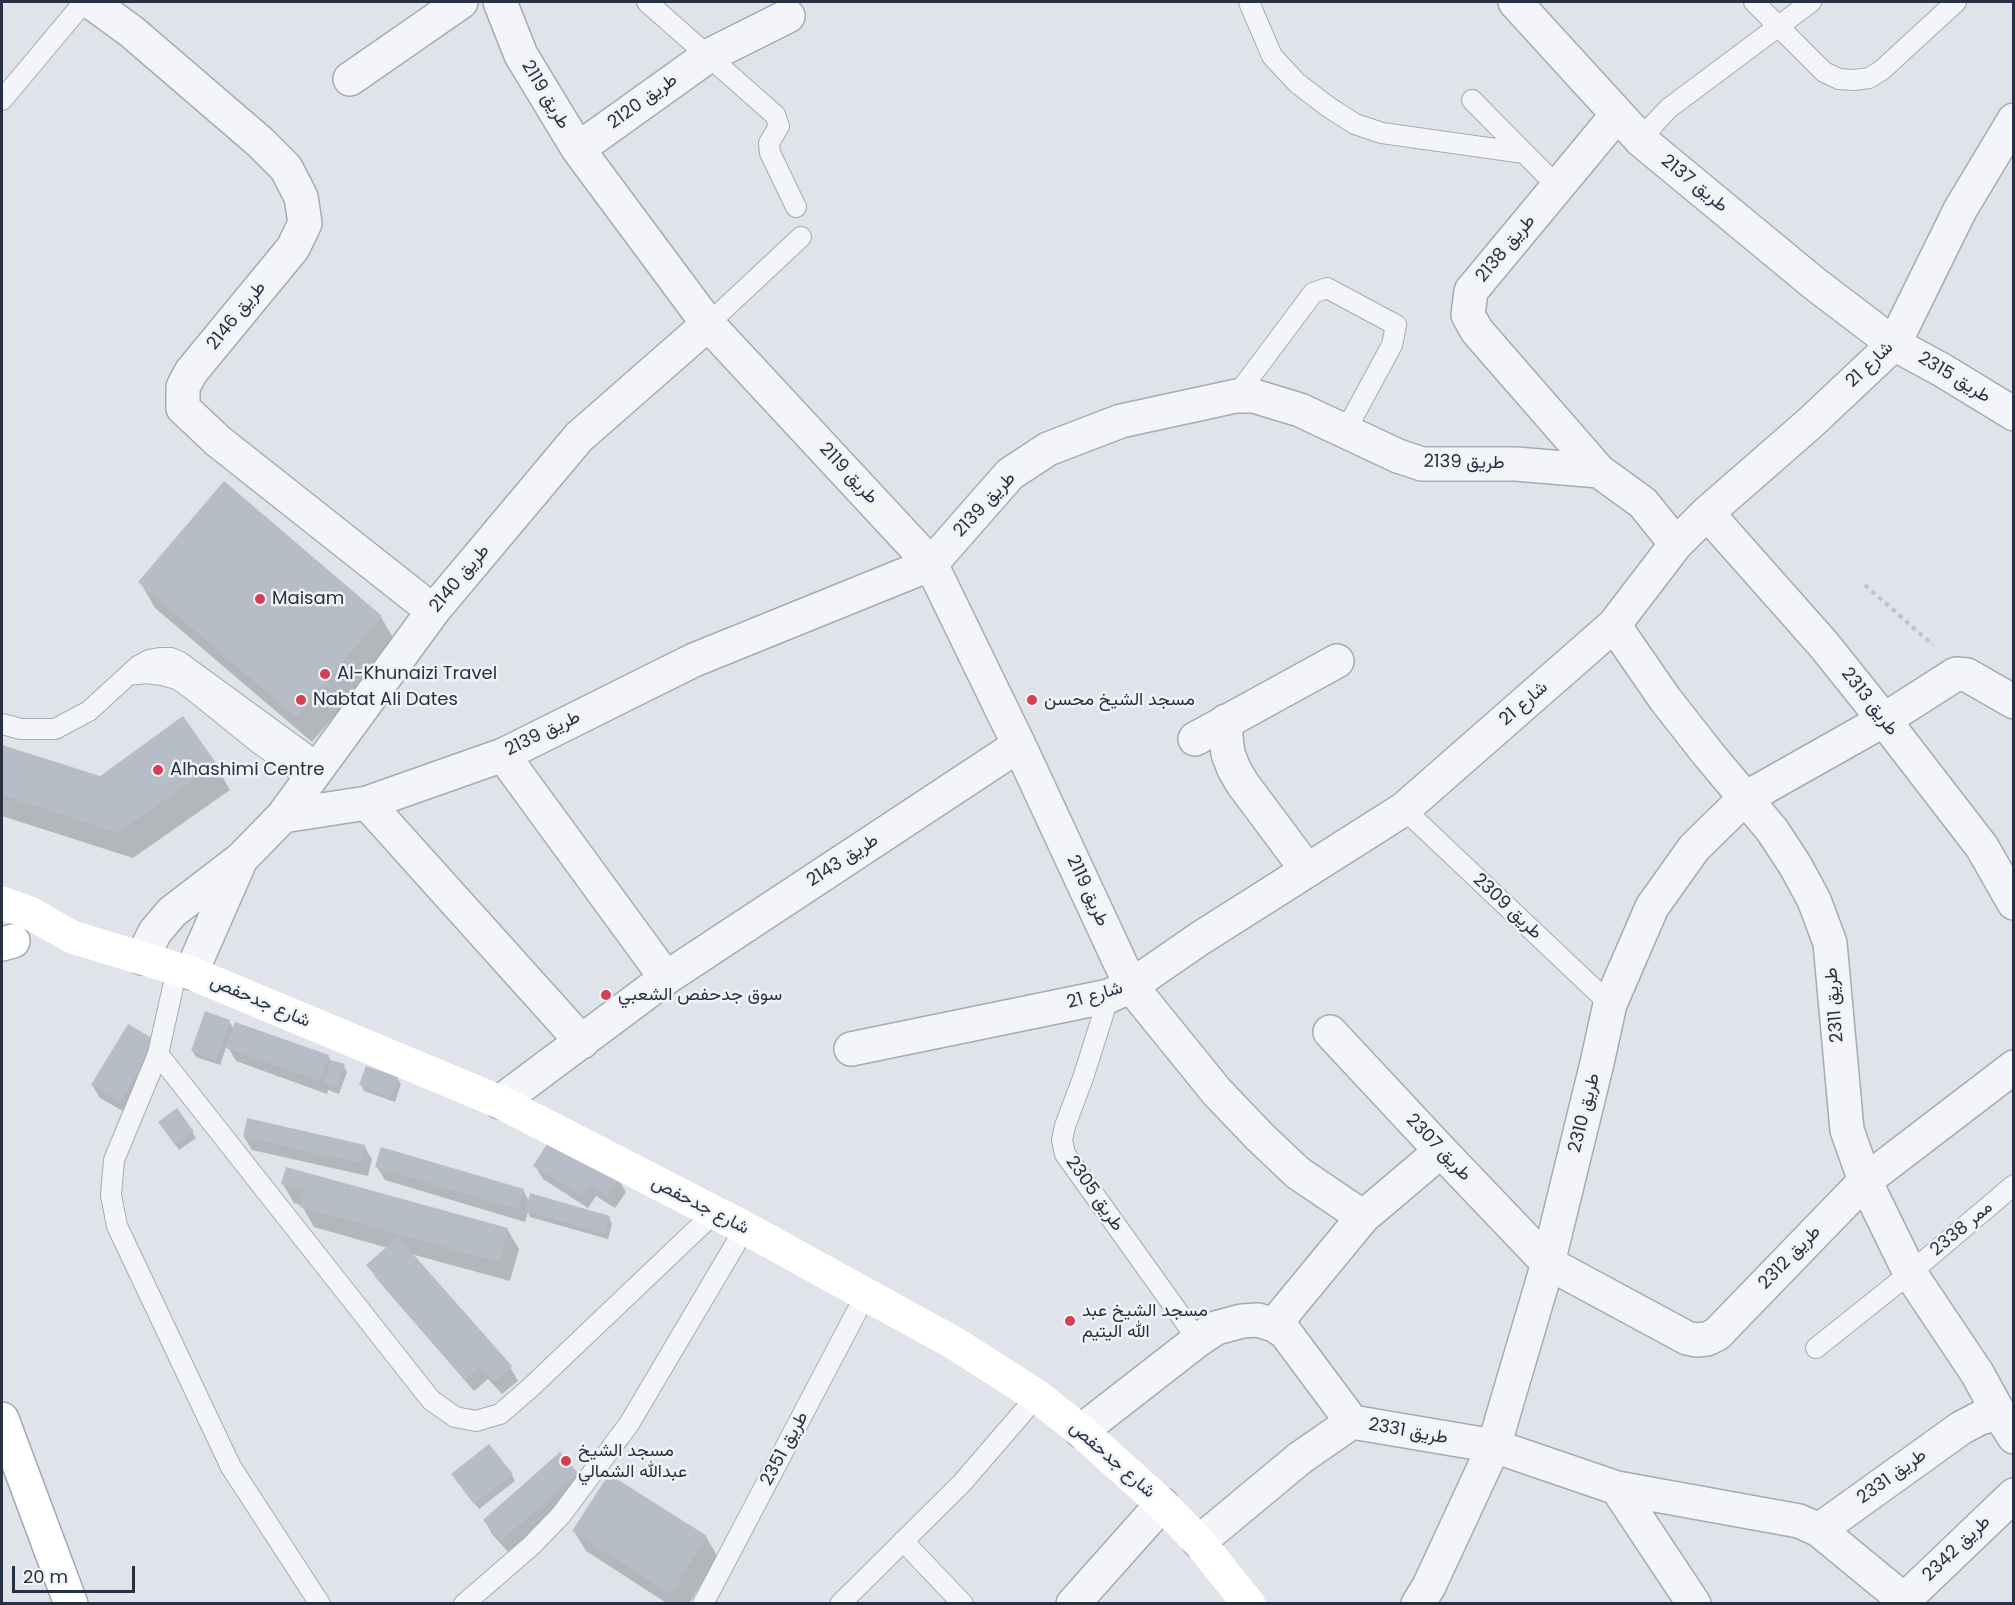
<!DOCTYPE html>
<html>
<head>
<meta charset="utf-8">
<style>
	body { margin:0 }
	#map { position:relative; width:2015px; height:1605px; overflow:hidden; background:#e0e4ea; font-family:Poppins,sans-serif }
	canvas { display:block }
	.frame { position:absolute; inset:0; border:3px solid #283142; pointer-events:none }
	.scale { position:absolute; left:12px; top:1566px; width:123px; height:27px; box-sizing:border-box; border:3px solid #283142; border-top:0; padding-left:8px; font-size:18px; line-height:21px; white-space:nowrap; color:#283142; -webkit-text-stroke:4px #f0f3f7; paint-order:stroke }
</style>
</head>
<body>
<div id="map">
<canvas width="2015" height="1605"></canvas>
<div class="frame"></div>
<div class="scale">20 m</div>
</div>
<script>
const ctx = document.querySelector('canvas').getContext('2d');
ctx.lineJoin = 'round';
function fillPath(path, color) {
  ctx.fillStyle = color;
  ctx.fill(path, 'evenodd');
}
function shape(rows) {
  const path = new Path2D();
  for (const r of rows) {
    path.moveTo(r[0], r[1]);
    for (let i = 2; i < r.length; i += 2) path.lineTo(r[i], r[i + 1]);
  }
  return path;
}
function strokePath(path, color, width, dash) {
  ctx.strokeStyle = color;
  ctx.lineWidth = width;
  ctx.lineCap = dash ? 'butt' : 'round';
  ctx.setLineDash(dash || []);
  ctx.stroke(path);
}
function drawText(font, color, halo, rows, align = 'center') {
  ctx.font = font + ' Poppins,Vazirmatn,sans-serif';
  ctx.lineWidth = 5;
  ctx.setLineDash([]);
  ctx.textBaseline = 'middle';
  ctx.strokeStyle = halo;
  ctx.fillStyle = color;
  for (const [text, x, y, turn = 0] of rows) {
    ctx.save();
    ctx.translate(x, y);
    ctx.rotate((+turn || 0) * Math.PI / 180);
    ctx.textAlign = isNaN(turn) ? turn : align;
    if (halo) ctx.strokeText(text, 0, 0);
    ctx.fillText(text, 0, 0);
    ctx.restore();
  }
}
const shadow = shape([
	[140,582,381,617,396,643,312,742,155,608],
	[183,718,215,764,230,790,133,858,2,816,2,746,101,778],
	[229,1021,234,1029,328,1056,332,1063,343,1065,347,1072,339,1094,328,1090,327,1094,236,1061,227,1045,220,1065,196,1057,192,1050],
	[156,1042,128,1114,100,1098,92,1085],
	[397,1078,401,1084,395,1102,364,1091,361,1085],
	[164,1128,192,1132,196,1138,179,1150],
	[244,1137,364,1146,372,1159,368,1176,252,1150],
	[535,1166,618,1179,626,1192,615,1208,596,1196,588,1208,543,1179],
	[377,1167,523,1190,529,1201,609,1217,612,1224,608,1239,530,1217,528,1212,525,1222,385,1180],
	[283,1184,507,1229,519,1249,510,1281,411,1254,510,1367,518,1381,502,1394,488,1379,474,1391,376,1278,368,1265,388,1248,314,1227,302,1206,294,1203],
	[560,1455,577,1474,584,1487,509,1553,492,1534,485,1521],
	[512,1475,515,1481,479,1509,456,1480],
	[574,1531,706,1537,718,1557,689,1604,668,1604,586,1551]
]);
const building = shape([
	[224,481,382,616,296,717,138,582],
	[183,716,216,763,118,833,2,795,2,745,100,776],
	[205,1011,230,1020,216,1060,191,1051],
	[235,1022,329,1055,320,1081,226,1048],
	[128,1024,157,1041,120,1102,91,1085],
	[331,1060,345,1064,336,1088,324,1084],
	[366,1066,398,1077,391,1097,359,1085],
	[177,1108,194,1132,175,1145,158,1122],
	[247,1118,365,1145,361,1163,243,1137],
	[552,1136,619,1178,608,1196,589,1184,581,1195,533,1166],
	[381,1147,524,1189,518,1209,375,1167],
	[286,1167,508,1228,499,1262,300,1207,305,1190,281,1184],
	[530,1193,610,1216,605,1234,525,1211],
	[398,1237,512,1366,494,1382,480,1367,465,1379,366,1265],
	[489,1444,513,1474,474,1504,451,1474],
	[560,1452,578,1473,501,1541,483,1520],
	[609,1474,707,1536,671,1594,572,1531]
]);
const path = shape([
	[1865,585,1933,645]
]);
const lane = shape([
	[647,2,775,115,779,126,769,143,770,153,796,207],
	[1249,2,1272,56,1297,83,1327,106,1355,124,1382,133,1524,153],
	[1754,2,1824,72,1839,79,1854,80,1869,78,1882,70,1956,2],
	[2,100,84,2],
	[1472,100,1558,187],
	[1642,141,1653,125,1669,108,1811,2],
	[708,324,801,237],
	[1236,396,1313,293,1327,288,1396,325,1392,345,1346,430],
	[129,675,146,673,162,675,177,679,190,688,257,742,310,780],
	[2,724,21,729,55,729,89,711,138,666,149,660,160,658,171,658,180,662,321,765],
	[1404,809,1610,1004],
	[177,969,158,1054,114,1160,111,1195,117,1226,231,1467,320,1604],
	[1109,996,1083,1078,1065,1126,1062,1140,1065,1154,1198,1340],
	[158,1054,431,1400,455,1417,476,1421,500,1414,529,1389,714,1213],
	[1816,1348,1910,1273,2014,1185],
	[903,1541,963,1604],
	[464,1604,531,1546,561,1515,629,1424,745,1228],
	[703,1604,866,1294],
	[840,1604,962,1483,1037,1396]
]);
const street = shape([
	[91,2,132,32,260,142,286,168,301,197,305,223,293,248,191,372,183,387,183,408,218,441,433,611],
	[500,2,521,55,578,149,708,324,931,564,1019,745,1131,986,1217,1092,1260,1137,1298,1173,1363,1217],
	[1515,2,1642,141,1815,284,1894,344,1942,370,2014,414],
	[350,79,461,2],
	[578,149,708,56,788,16],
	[1599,471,1477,331,1468,315,1471,291,1617,115],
	[1707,513,1824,645,1884,720,1982,847,2014,903],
	[1614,625,1665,699,1709,755,1772,830,1795,865,1814,900,1830,943,1847,1130,1865,1181,1910,1273,1977,1373,1999,1413],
	[1226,721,1226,737,1228,754,1234,769,1242,783,1307,870],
	[1195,739,1337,661],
	[503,755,666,978],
	[367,803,503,755,694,660,931,564,1010,474,1048,449,1121,421,1236,396,1254,396,1300,410,1398,456,1422,464,1516,464,1599,471,1643,503,1676,544],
	[283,816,367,803,582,1042],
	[142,958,155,932,172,912,241,859,283,816,433,611,579,437,708,324],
	[191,973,241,859],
	[1330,1032,1441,1151,1548,1263,1687,1338,1696,1340,1707,1339,1717,1334,1865,1181,2014,1067],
	[851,1049,1109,996,1131,986,1199,939,1404,809,1614,625,1676,544,1707,513,1809,424,1894,344,1960,210,2014,120],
	[500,1102,666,978,1019,745],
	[1274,1325,1363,1217,1441,1151],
	[1081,1431,1198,1340,1216,1328,1242,1321,1258,1320,1274,1325,1285,1332,1352,1422],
	[1617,1488,1694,1604],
	[1819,1530,1909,1604],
	[1199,1542,1300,1458,1352,1422,1494,1446,1617,1488,1799,1521,1819,1530,1961,1428,1980,1418,1999,1413,2014,1437],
	[1073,1604,1162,1504],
	[1418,1604,1429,1586,1494,1446,1548,1263,1597,1063,1610,1004,1652,907,1694,848,1744,799,1884,720,1956,674,1967,675,2014,702],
	[1900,1604,2014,1495]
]);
const secondary = shape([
	[2,903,30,913,72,937,191,973,500,1102,745,1228,954,1343,1037,1396,1081,1431,1162,1504,1199,1542,1249,1604]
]);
const primary = shape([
	[2,944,13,941],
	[2,1419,71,1604]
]);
const markers = [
	[260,599,6,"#d53f53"],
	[325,674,6,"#d53f53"],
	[301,700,6,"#d53f53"],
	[1032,700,6,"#d53f53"],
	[158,770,6,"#d53f53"],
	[606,995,6,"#d53f53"],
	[1070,1321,6,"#d53f53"],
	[566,1461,6,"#d53f53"]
];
const streetNames = [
	["طريق 2119",545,95,59],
	["طريق 2120",643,102,-36],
	["طريق 2137",1694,184,39],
	["طريق 2138",1506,249,-50],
	["طريق 2146",237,316,-51],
	["شارع 21",1870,365,-44],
	["طريق 2315",1954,378,31],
	["طريق 2139",1464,463,1],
	["طريق 2119",848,474,47],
	["طريق 2139",985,505,-47],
	["طريق 2140",460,579,-50],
	["طريق 2313",1869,702,52],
	["شارع 21",1524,704,-41],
	["طريق 2139",543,734,-26],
	["طريق 2143",843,861,-33],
	["طريق 2119",1087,891,65],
	["طريق 2309",1507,907,43],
	["شارع 21",1095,996,-16],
	["شارع جدحفص",260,1002,23],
	["طريق 2311",1835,1005,-95],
	["طريق 2310",1585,1113,-76],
	["طريق 2307",1438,1148,46],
	["طريق 2305",1094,1194,55],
	["شارع جدحفص",700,1206,27],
	["ممر 2338",1962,1229,-40],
	["طريق 2312",1790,1258,-46],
	["طريق 2331",1408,1432,10],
	["طريق 2351",785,1449,-62],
	["شارع جدحفص",1112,1460,41],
	["طريق 2331",1892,1477,-36],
	["طريق 2342",1957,1549,-44]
];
const poiNames = [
	["Maisam",272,599],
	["Al-Khunaizi Travel",337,674],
	["Nabtat Ali Dates",313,700],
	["مسجد الشيخ محسن",1044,700],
	["Alhashimi Centre",170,770],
	["سوق جدحفص الشعبي",618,995],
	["مسجد الشيخ عبد",1082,1311],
	["الله اليتيم",1082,1332],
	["مسجد الشيخ",578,1451],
	["عبدالله الشمالي",578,1472]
];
fillPath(shadow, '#0003');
fillPath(building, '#b7bdc7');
strokePath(lane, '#a5abb4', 22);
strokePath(street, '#a5abb4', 36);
strokePath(primary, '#9fa8b6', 36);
strokePath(path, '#bec2c9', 4, [4.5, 4.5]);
strokePath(lane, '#f3f5f8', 20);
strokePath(street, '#f3f5f8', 33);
strokePath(secondary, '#fff', 33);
strokePath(primary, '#fff', 33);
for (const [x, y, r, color] of markers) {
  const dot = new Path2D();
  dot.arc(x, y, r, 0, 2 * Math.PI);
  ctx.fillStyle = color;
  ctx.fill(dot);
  strokePath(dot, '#f0f3f7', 2);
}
drawText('18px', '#283142', '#f0f3f7', streetNames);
drawText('18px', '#283142', '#f0f3f7', poiNames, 'left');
</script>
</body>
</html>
